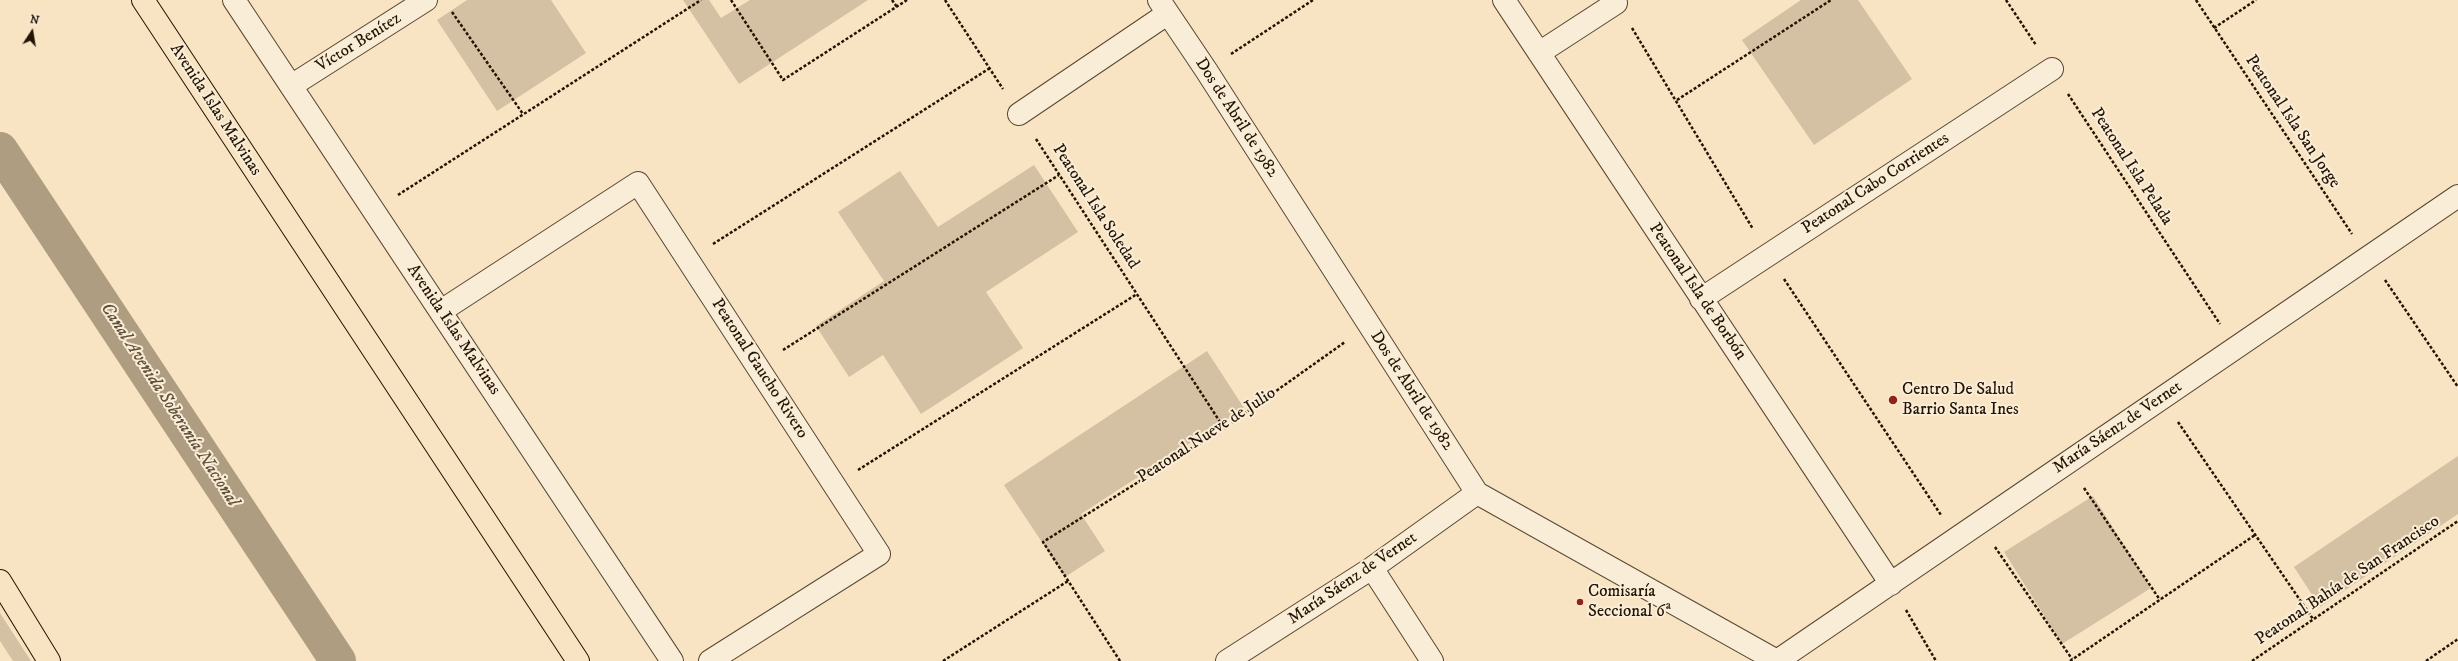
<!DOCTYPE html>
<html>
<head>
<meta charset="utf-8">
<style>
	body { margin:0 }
	#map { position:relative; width:2458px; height:661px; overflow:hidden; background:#f8e4c2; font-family:"IM FELL DW Pica",serif }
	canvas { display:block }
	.north { position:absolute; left:12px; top:12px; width:40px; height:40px; -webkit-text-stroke:3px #faedd7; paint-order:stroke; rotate:12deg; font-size:11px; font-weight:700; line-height:16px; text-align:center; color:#221303 }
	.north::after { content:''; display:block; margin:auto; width:14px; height:18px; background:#221303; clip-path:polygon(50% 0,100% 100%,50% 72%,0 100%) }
</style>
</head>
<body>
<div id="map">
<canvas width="2458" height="661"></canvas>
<div class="north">N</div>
</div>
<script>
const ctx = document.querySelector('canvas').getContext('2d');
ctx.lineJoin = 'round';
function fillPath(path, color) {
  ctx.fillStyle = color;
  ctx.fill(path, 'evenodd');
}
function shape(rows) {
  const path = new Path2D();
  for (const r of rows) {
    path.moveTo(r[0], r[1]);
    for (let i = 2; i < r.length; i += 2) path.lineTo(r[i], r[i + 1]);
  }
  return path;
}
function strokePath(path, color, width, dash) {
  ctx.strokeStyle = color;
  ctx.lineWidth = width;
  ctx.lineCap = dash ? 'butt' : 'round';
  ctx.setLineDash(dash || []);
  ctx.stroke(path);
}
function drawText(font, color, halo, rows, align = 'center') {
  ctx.font = font + ' "IM FELL DW Pica",serif';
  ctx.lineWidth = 4;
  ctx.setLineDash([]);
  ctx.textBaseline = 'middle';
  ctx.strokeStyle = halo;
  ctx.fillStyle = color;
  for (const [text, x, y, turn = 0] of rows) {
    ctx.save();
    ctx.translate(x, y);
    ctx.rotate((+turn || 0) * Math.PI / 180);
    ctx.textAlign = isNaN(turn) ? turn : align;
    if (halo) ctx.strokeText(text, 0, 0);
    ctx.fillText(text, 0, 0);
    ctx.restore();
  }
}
const green = shape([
	[467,0,551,0,586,53,497,111,437,20],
	[683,0,709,0,721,18,750,0,868,0,739,84],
	[1801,0,1858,0,1912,79,1814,145,1742,40],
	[1034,165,1078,232,986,292,1023,348,921,414,883,355,849,377,816,326,884,281,838,212,900,171,938,227],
	[1207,351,1244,408,1081,514,1105,551,1065,577,1004,485],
	[2458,456,2458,514,2320,607,2294,567],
	[2093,496,2151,588,2062,644,2004,552],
	[0,613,31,661,13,661,0,641]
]);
const canal = shape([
	[0,150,338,661]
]);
const path = shape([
	[731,0,783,80,907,0],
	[892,0,897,7],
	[945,0,1003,89],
	[2006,0,2036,45],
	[2196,0,2352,234],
	[452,12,523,114],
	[1632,28,1753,229],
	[2214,28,2256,0],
	[1231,54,1313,0],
	[2068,94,2220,324],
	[1677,100,1831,0],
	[1036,139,1224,428],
	[398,195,701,0],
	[713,244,990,68],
	[1784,279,1941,515],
	[2385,280,2458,387],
	[783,350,1059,175],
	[2178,422,2313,619],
	[858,470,1137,294],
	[2084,488,2160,600],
	[1995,547,2072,659],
	[1906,610,1936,661],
	[943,661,1068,581],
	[1120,661,1043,542,1224,428,1345,342],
	[2070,661,2255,535],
	[2252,661,2458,521],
	[2426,661,2458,639]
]);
const minor = shape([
	[234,0,672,661],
	[1159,0,1206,70,1477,493,1777,661],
	[1504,0,1891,584],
	[1539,53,1616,3],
	[291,86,426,0],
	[1019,114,1167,14],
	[1701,299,2052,69],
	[441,311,638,183,879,554,710,661],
	[1372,568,1432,661],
	[1227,661,1372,568,1477,493],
	[1777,661,2458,196]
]);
const major = shape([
	[143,0,578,661],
	[0,581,49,661]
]);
const markers = [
	[1893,400,5,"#8f2418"],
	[1580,602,4,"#8f2418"]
];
const streetNames = [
	["Víctor Benítez",359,43,-32],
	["Avenida Islas Malvinas",215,110,57],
	["Dos de Abril de 1982",1236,118,57],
	["Peatonal Isla San Jorge",2292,122,56],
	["Peatonal Isla Pelada",2131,167,57],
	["Peatonal Cabo Corrientes",1876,184,-33],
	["Peatonal Isla Soledad",1095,207,57],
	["Peatonal Isla de Borbón",1697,292,56],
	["Avenida Islas Malvinas",453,330,56],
	["Peatonal Gaucho Rivero",759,369,57],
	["Dos de Abril de 1982",1411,391,57],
	["María Sáenz de Vernet",2118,428,-34],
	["Peatonal Nueve de Julio",1207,436,-33],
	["María Sáenz de Vernet",1353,579,-34],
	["Peatonal Bahía de San Francisco",2348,581,-34]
];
const poiNames = [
	["Centro De Salud",1902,390],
	["Barrio Santa Ines",1902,410],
	["Comisaría",1588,592],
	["Seccional 6ª",1588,612]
];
const waterNames = [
	["Canal Avenida Soberanía Nacional",169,405,57]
];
fillPath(green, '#d4c0a2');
strokePath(canal, '#af9d81', 36);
strokePath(minor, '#584733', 24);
strokePath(major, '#221303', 24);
strokePath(path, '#221303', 2.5, [3, 2]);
strokePath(minor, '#faedd7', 22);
strokePath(major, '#f8e4c2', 22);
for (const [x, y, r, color] of markers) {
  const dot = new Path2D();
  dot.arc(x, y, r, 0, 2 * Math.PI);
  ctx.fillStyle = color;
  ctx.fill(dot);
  strokePath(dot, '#faedd7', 1.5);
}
drawText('17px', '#221303', '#faedd7', streetNames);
drawText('17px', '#221303', '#faedd7', poiNames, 'left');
drawText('italic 18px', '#61513c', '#faedd7', waterNames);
</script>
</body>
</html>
